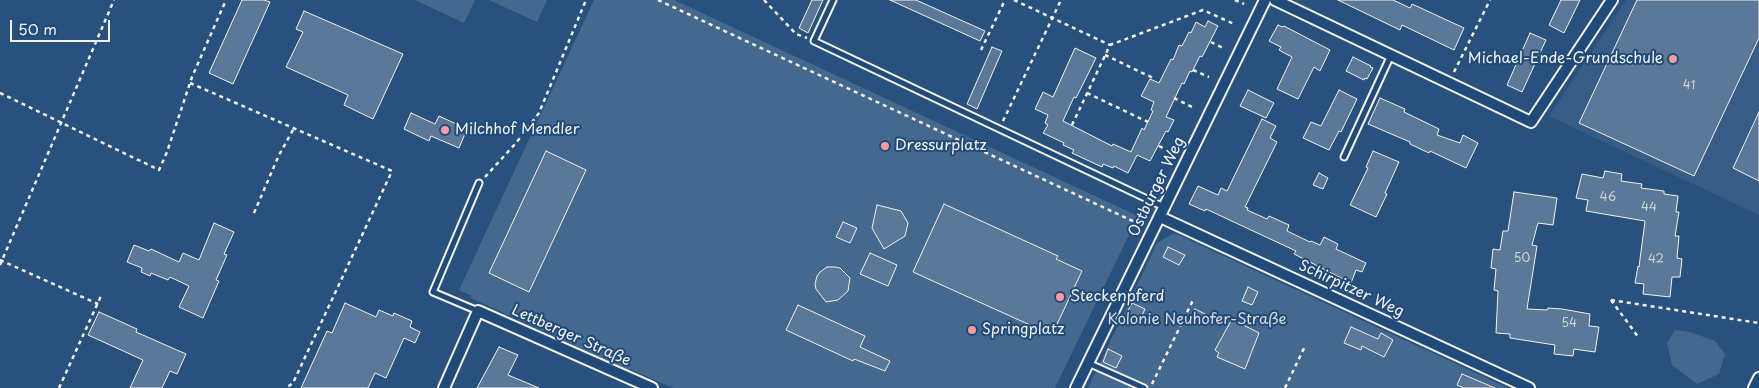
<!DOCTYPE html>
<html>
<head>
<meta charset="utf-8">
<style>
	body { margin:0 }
	#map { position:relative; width:1759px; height:388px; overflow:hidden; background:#28517e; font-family:"Playpen Sans",sans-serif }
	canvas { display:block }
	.scale { position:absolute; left:10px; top:20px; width:100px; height:22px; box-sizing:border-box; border:2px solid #f4f1e8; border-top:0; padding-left:6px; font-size:15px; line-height:18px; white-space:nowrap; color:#f4f1e8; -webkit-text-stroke:4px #1f4a7a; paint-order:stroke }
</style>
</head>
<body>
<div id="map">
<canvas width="1759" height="388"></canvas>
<div class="scale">50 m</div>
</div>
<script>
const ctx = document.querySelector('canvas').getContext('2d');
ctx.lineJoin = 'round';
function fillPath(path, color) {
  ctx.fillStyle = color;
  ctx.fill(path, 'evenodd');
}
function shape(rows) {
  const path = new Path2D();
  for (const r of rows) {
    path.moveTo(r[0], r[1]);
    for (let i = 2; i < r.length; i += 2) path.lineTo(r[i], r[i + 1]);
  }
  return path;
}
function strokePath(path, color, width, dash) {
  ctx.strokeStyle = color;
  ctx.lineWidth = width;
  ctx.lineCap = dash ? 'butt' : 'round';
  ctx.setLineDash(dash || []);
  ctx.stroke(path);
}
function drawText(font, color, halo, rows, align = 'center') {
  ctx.font = font + ' "Playpen Sans",sans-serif';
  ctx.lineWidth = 4;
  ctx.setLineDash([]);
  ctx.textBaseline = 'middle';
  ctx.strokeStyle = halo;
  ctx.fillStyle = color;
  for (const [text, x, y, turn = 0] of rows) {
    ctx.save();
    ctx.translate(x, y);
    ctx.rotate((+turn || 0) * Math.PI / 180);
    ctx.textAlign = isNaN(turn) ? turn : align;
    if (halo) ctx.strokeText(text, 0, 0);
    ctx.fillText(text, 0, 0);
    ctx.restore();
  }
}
const built = shape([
	[1626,0,1759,0,1759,215,1549,116]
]);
const green = shape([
	[415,0,475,0,464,23],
	[489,0,547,0,537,22],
	[594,0,674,0,1138,216,1055,388,673,388,630,369,628,370,517,319,471,298,472,296,459,290],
	[1174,233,1508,388,1088,388,1157,243],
	[1675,330,1690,332,1715,341,1725,354,1719,374,1697,384,1672,365,1667,343]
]);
const building = shape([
	[242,0,264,0,270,2,233,84,209,73,242,0],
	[812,0,823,0,808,33,799,28,812,0],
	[890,0,916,0,985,31,980,41,890,0],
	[1338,0,1393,0,1410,8,1412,4,1464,28,1454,50,1402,25,1400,30,1338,0],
	[1561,0,1580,0,1564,33,1549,25,1561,0],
	[1637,0,1759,0,1759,38,1694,176,1579,123,1637,0],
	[304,11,403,54,373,119,344,105,348,95,286,67,303,32,296,29,304,11],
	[1208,21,1218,26,1202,57,1200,56,1192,72,1190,71,1184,84,1182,83,1166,117,1174,120,1168,132,1166,131,1150,161,1137,155,1128,173,1114,166,1113,168,1103,164,1102,167,1072,153,1074,150,1063,145,1064,143,1043,133,1048,125,1045,123,1048,115,1035,109,1043,92,1053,97,1075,48,1096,58,1076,98,1074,97,1063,121,1112,146,1113,144,1131,152,1142,128,1144,130,1153,111,1151,110,1154,102,1141,96,1150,79,1159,83,1171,59,1173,60,1179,45,1182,46,1189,32,1191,33,1196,22,1205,27,1208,21],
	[1278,25,1282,27,1284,26,1330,50,1320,71,1314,67,1298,99,1277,89,1292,57,1279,50,1281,47,1269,41,1278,25],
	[1530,33,1546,40,1522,92,1507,85,1530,33],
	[992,47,1002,51,977,109,967,104,992,47],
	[1353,57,1371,66,1370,67,1373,68,1367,79,1365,78,1364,80,1346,71,1353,57],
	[1248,90,1274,103,1266,118,1240,106,1248,90],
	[1339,90,1357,99,1341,132,1339,131,1329,150,1303,138,1311,122,1321,126,1339,90],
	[1380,98,1405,109,1404,112,1439,129,1437,135,1460,143,1463,135,1478,143,1466,168,1430,151,1429,153,1410,144,1410,142,1368,124,1380,98],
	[1759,112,1759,181,1733,168,1759,112],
	[411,113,435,124,439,116,467,129,459,148,431,136,429,141,404,129,411,113],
	[1262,119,1276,126,1270,138,1277,142,1245,207,1248,208,1247,210,1267,219,1269,216,1289,225,1287,231,1310,242,1311,241,1320,245,1324,237,1338,244,1336,249,1366,263,1362,272,1356,270,1351,283,1294,254,1296,251,1206,209,1205,211,1189,204,1198,186,1218,195,1221,188,1227,191,1262,119],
	[546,151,586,170,529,292,489,273,546,151],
	[1373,151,1399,162,1385,193,1387,194,1376,217,1350,205,1368,168,1366,167,1373,151],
	[1605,171,1622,174,1621,181,1642,184,1641,188,1664,191,1664,194,1678,196,1676,212,1679,212,1675,236,1679,236,1677,258,1682,259,1680,277,1672,277,1670,297,1643,294,1644,284,1635,283,1638,266,1639,267,1645,221,1586,211,1588,200,1576,198,1582,174,1603,178,1605,171],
	[1319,173,1328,178,1323,189,1313,185,1319,173],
	[1514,192,1557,198,1553,225,1538,223,1532,245,1537,246,1527,309,1547,310,1548,308,1562,309,1590,314,1589,326,1599,327,1595,352,1574,349,1573,356,1554,354,1555,345,1510,338,1510,334,1496,333,1498,291,1494,290,1496,269,1491,268,1493,249,1500,250,1503,231,1508,231,1514,192],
	[944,204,1058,256,1056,259,1082,271,1052,335,913,272,944,204],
	[877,205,901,211,908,223,905,236,884,249,872,228,877,205],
	[843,222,857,228,850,243,836,237,843,222],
	[214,223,234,232,224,254,227,255,216,280,219,281,203,318,179,307,189,286,170,277,168,280,151,273,150,276,141,272,142,268,127,262,134,245,149,251,151,249,179,262,183,253,199,260,214,223],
	[1168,247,1185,255,1179,265,1163,257,1168,247],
	[870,253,897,265,888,286,860,274,870,253],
	[827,267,835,267,840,268,850,278,848,291,838,300,826,302,816,289,815,284,817,276,820,272,827,267],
	[1248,287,1258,292,1252,305,1242,301,1248,287],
	[345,303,376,317,379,310,393,316,394,313,412,321,410,327,420,332,415,343,404,338,386,378,375,373,368,388,301,388,327,331,332,333,345,303],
	[1132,303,1145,309,1138,324,1124,318,1132,303],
	[798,305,865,336,860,347,890,361,885,371,854,359,853,361,786,330,798,305],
	[1195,309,1207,315,1203,324,1191,318,1195,309],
	[99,312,137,329,136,332,186,354,177,374,170,371,162,388,130,388,143,360,88,335,99,312],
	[1232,319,1259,333,1245,369,1217,357,1219,353,1215,350,1232,319],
	[1351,327,1378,339,1381,333,1393,340,1384,357,1362,346,1361,350,1344,343,1351,327],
	[499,347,518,355,508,375,539,388,477,388,499,347],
	[1108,349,1122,356,1116,368,1103,362,1108,349],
	[1462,374,1495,388,1464,388,1457,385,1462,374]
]);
const path = shape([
	[658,0,1137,223],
	[764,0,796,34,807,38],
	[1014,0,1110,45],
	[1235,0,1244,4],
	[1211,42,1223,48],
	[981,50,1005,0],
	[1105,55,1153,78,1151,80],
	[1193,70,1209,77],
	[1454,72,1490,0],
	[190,83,392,171,293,383,286,388],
	[0,93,159,170,167,152,192,77,226,0],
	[1087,93,1148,122],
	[1174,98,1194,108],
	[1003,121,1061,0],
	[1072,125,1110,45,1203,10,1234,24],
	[1159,146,1173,153],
	[485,177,516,143,539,113,586,0],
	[254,213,279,155,294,128],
	[0,260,98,304],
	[0,265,114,0],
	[1611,300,1759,323],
	[1611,300,1639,338],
	[1152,384,1194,298],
	[59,388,101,296],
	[1285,388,1305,346]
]);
const service = shape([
	[833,0,814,41,1164,207],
	[1344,157,1391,55],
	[478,311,433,292,479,183],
	[1088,363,1144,388]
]);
const minor = shape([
	[1275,0,1531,122,1612,0],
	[1160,217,1529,388],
	[444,388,478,311,652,388],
	[1076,388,1265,0],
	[1754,388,1759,378]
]);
const markers = [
	[1673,59,5,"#ff9aa2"],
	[445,130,5,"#ff9aa2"],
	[885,146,5,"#ff9aa2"],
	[1060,297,5,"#ff9aa2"],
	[972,330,5,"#ff9aa2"]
];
const numberNames = [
	["41",1689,86],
	["46",1608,198],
	["44",1649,208],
	["50",1522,259],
	["42",1656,260],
	["54",1569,324]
];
const poiNames = [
	["Michael-Ende-Grundschule",1663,59,"right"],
	["Milchhof Mendler",455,130],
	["Dressurplatz",895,146],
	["Steckenpferd",1070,297],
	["Springplatz",982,330]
];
const streetNames = [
	["Ostburger Weg",1157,187,-64],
	["Schirpitzer Weg",1351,289,25],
	["Lettberger Straße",571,336,24]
];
const parkNames = [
	["Kolonie Neuhofer-Straße",1197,320]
];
fillPath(built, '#375d86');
fillPath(green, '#45688e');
fillPath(building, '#5b7899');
strokePath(building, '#f4f1e8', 1);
strokePath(service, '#f4f1e8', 9);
strokePath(minor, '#f4f1e8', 14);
strokePath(path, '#f4f1e8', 2.5, [4, 4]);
strokePath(service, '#1f4a7a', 5);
strokePath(minor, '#1f4a7a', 10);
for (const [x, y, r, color] of markers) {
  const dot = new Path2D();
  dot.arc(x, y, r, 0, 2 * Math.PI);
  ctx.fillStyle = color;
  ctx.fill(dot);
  strokePath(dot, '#1f4a7a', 2);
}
drawText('12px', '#ced3d4', null, numberNames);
drawText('15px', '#f4f1e8', '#1f4a7a', poiNames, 'left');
drawText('15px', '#f4f1e8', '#1f4a7a', streetNames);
drawText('15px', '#dadcda', '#1f4a7a', parkNames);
</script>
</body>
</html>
